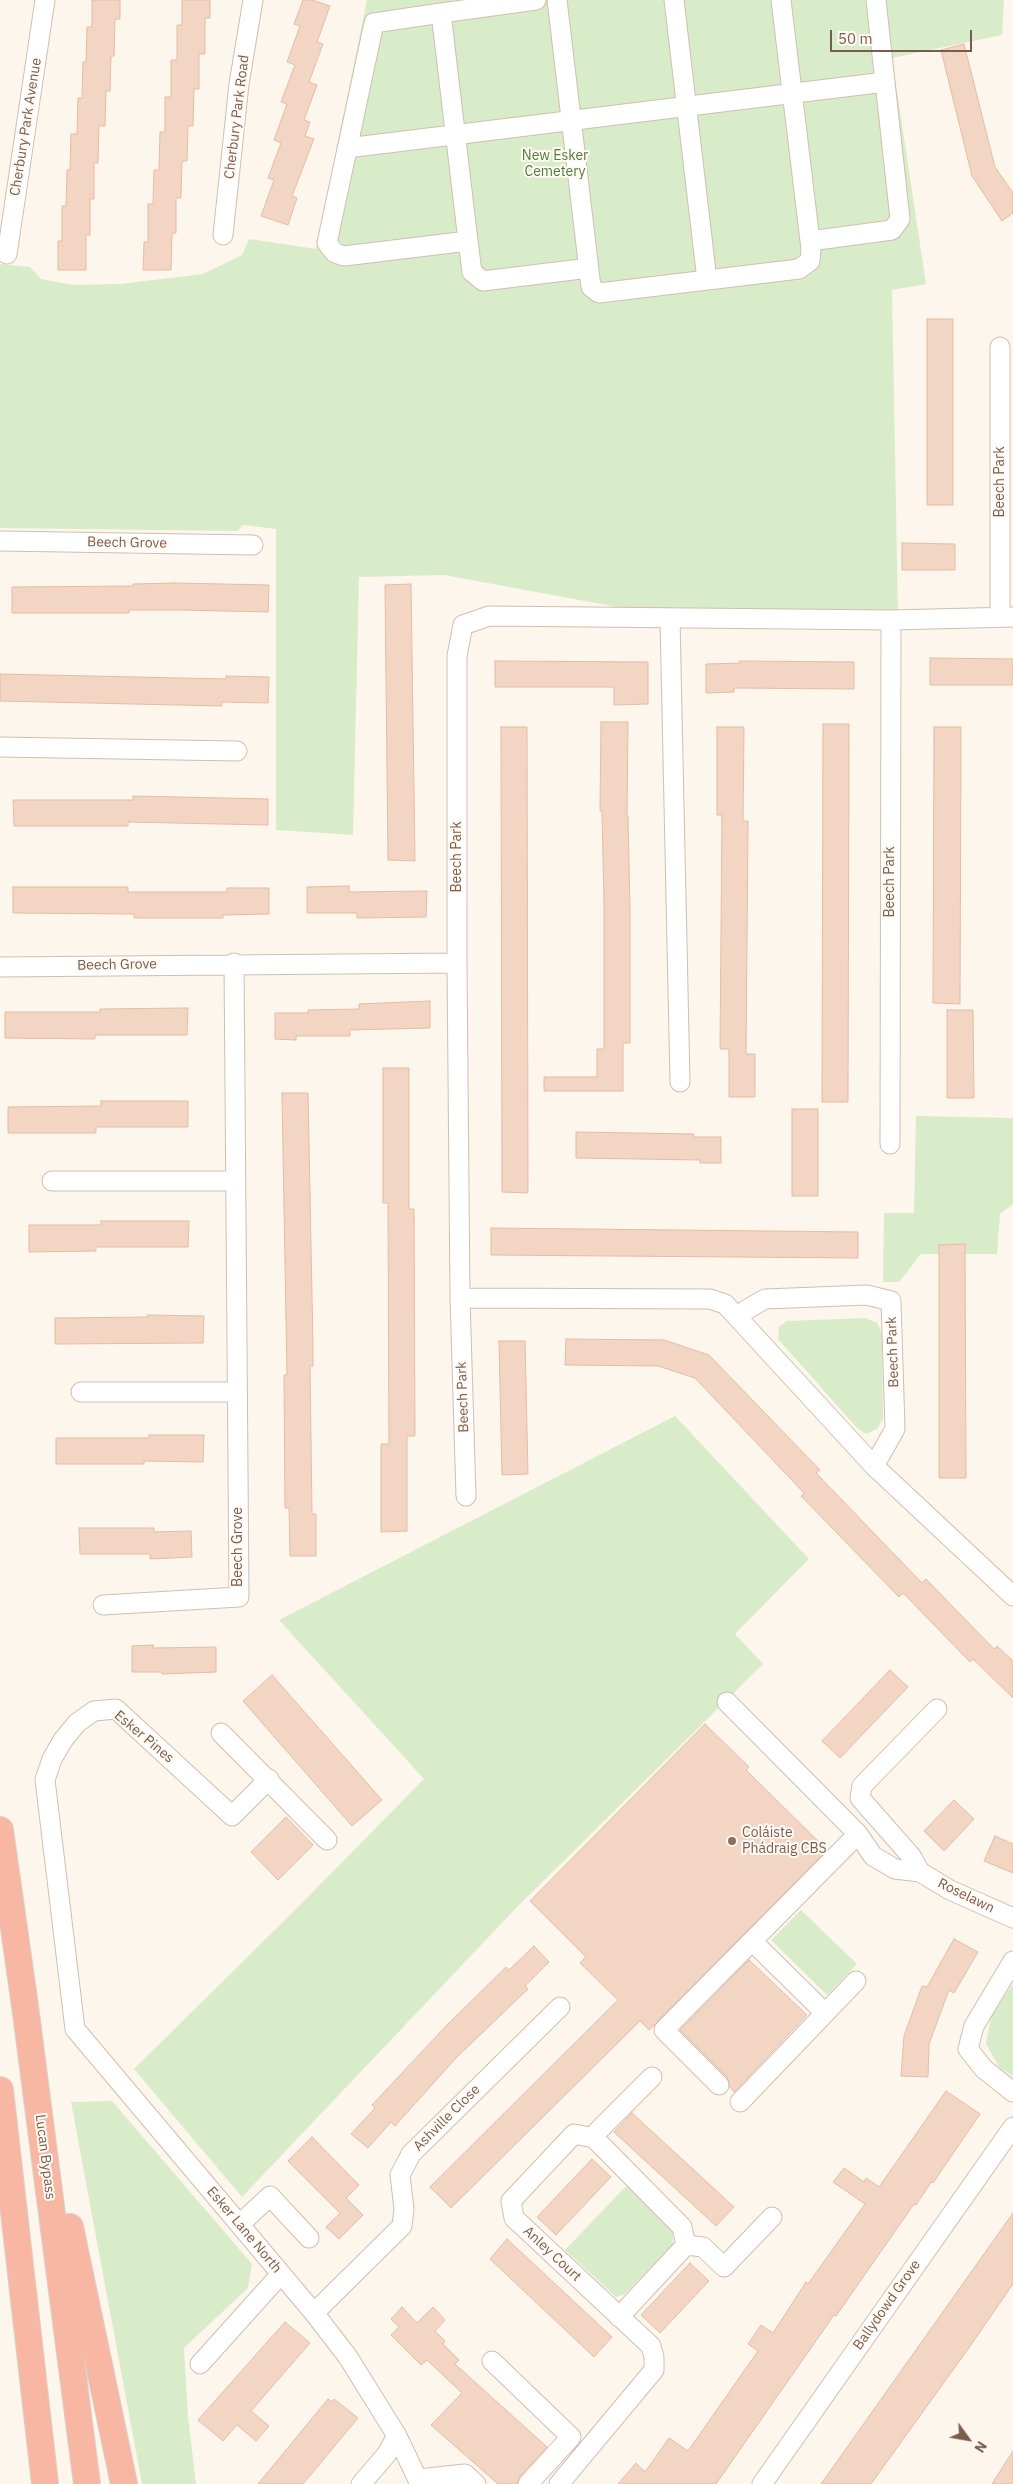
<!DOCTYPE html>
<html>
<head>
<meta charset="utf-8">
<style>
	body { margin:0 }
	#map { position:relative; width:1013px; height:2484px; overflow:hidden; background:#fdf6ec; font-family:"IBM Plex Sans",sans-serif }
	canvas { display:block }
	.north { position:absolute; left:943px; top:2414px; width:50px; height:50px; -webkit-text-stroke:4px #fffaf3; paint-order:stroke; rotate:122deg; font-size:14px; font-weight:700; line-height:20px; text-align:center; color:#7a5c4d }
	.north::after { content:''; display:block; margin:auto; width:18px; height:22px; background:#7a5c4d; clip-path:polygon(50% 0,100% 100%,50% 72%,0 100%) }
	.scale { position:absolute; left:830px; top:30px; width:142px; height:22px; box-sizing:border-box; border:2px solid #7a5c4d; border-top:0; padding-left:6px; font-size:15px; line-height:18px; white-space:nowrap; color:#7a5c4d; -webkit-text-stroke:4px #fffaf3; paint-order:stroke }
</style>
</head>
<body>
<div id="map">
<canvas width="1013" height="2484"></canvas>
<div class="north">N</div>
<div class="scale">50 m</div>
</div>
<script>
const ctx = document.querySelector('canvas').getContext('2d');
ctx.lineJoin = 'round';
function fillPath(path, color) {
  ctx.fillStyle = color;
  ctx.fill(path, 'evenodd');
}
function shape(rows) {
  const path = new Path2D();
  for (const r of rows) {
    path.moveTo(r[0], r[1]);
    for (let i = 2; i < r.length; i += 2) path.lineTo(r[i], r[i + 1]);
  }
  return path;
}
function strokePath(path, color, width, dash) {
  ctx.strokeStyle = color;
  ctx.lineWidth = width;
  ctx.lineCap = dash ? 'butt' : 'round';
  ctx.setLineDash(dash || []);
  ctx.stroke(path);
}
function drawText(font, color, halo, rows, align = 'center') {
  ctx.font = font + ' "IBM Plex Sans",sans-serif';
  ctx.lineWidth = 4;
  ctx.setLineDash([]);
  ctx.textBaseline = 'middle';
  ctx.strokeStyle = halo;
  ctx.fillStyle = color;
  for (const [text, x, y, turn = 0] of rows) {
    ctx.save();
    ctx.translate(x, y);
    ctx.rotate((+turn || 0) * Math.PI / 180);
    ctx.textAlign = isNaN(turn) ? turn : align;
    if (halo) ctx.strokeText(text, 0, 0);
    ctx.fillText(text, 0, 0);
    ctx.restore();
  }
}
const green = shape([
	[367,0,1004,0,1002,35,892,58,926,284,892,290,898,617,677,618,444,575,359,577,353,835,276,830,276,529,243,525,238,531,0,528,0,264,30,267,41,279,73,285,120,284,203,274,242,255,249,239,316,249],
	[916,1116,1013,1118,1013,1204,1000,1214,997,1254,921,1254,899,1282,883,1282,884,1213,914,1213],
	[865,1318,877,1323,882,1333,883,1419,877,1429,866,1434,857,1428,778,1339,779,1327,787,1321],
	[675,1416,809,1559,735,1634,763,1664,518,1906,242,2197,134,2069,297,1908,424,1779,279,1620],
	[801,1910,857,1964,827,1995,771,1940],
	[1013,1984,1013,2076,999,2067,986,2044,991,2017],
	[112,2101,252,2264,248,2288,184,2348,188,2416,196,2484,142,2484,71,2102],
	[628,2184,673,2227,673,2244,625,2294,616,2297,565,2250]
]);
const building = shape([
	[92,0,120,0,120,19,115,19,114,56,111,56,110,91,106,91,105,126,99,126,98,163,94,163,94,199,90,199,90,235,86,235,86,270,58,270,58,241,62,241,62,206,66,206,67,170,70,170,71,134,77,134,78,98,82,98,83,62,86,62,87,27,92,27,92,0],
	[182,0,210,0,210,18,205,18,205,54,199,54,199,89,194,89,193,126,188,126,187,161,182,161,181,198,176,198,176,233,172,233,171,270,143,270,144,242,148,242,148,204,153,204,154,170,159,170,160,132,165,132,165,97,171,97,171,60,177,60,177,25,182,25,182,0],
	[303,0,312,0,330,6,317,42,323,44,309,82,317,85,304,120,310,122,305,136,314,139,292,196,297,198,288,225,261,216,274,180,268,178,281,143,274,140,287,104,281,102,295,65,287,62,300,26,294,24,303,0],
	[964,44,995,167,1013,193,1013,213,1002,221,972,176,941,50,964,44],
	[927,319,953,319,953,505,927,505,927,319],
	[902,543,955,544,955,570,902,570,902,543],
	[175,583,269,585,268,612,179,610,129,610,129,613,12,613,12,587,133,586,133,584,175,583],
	[411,584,415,861,388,860,385,585,411,584],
	[930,658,1013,659,1013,685,930,685,930,658],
	[495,661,648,662,648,704,614,705,614,687,495,687,495,661],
	[740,661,854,662,854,689,734,688,734,692,706,693,706,664,740,663,740,661],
	[0,674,226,679,226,676,269,677,268,703,222,702,222,706,0,701,0,674],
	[601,722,628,722,627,816,628,816,630,909,630,1043,623,1043,623,1091,544,1091,544,1077,597,1077,597,1049,604,1049,604,904,602,811,600,811,601,722],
	[823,724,849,724,848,1102,822,1102,823,724],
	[501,727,527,727,528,1193,502,1192,501,727],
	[717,727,744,727,743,821,748,821,746,1054,755,1054,755,1097,729,1097,729,1049,720,1049,722,815,717,815,717,727],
	[934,727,961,727,960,1004,933,1003,934,727],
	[133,796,268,799,268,825,128,822,128,826,14,826,13,800,133,800,133,796],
	[349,886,349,892,427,891,426,917,357,918,357,913,307,913,307,887,349,886],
	[13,887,128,887,128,892,227,892,227,888,269,888,269,914,223,915,223,918,134,918,134,914,13,913,13,887],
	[430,1001,430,1028,350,1030,350,1036,296,1036,296,1040,275,1039,275,1013,308,1013,308,1010,359,1009,359,1004,430,1001],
	[188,1008,187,1035,95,1035,95,1039,5,1038,5,1012,100,1012,100,1009,188,1008],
	[947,1010,973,1010,974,1098,947,1098,947,1010],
	[383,1068,409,1068,409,1209,414,1209,415,1436,407,1436,407,1531,381,1532,381,1444,389,1444,388,1203,383,1203,383,1068],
	[282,1093,308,1093,313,1346,313,1366,310,1366,312,1514,316,1514,316,1556,290,1556,289,1508,285,1508,284,1375,287,1375,282,1093],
	[101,1101,188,1101,188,1127,96,1127,96,1133,8,1133,8,1107,101,1106,101,1101],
	[792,1109,818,1109,818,1196,792,1196,792,1109],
	[576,1132,694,1134,693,1137,721,1137,721,1163,700,1163,700,1160,576,1158,576,1132],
	[101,1221,189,1221,188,1247,96,1247,96,1251,29,1252,29,1225,101,1225,101,1221],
	[491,1228,858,1232,858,1258,491,1255,491,1228],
	[965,1244,966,1478,939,1478,939,1245,965,1244],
	[148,1315,204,1316,203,1343,55,1344,55,1318,148,1317,148,1315],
	[566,1339,664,1340,709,1355,820,1470,816,1473,922,1583,926,1579,994,1649,997,1646,1013,1661,1013,1698,973,1659,970,1662,903,1593,899,1597,801,1496,804,1493,695,1378,658,1366,565,1365,566,1339],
	[499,1341,525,1341,528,1474,502,1475,499,1341],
	[149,1435,204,1435,203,1462,144,1461,144,1464,56,1464,56,1438,149,1438,149,1435],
	[79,1528,154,1528,154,1532,191,1531,192,1557,150,1559,150,1554,80,1554,79,1528],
	[153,1645,153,1648,216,1647,216,1672,162,1674,161,1672,132,1672,132,1646,153,1645],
	[890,1670,908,1687,840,1758,822,1741,890,1670],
	[272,1675,382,1800,352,1826,243,1701,272,1675],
	[705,1724,749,1767,746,1770,827,1850,649,2030,640,2021,451,2208,430,2187,618,2000,580,1963,586,1957,530,1901,705,1724],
	[954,1800,974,1819,944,1851,924,1831,954,1800],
	[286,1817,313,1845,278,1880,251,1852,286,1817],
	[995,1836,1013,1844,1013,1873,984,1861,995,1836],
	[954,1939,978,1952,954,1993,949,1990,929,2044,928,2077,901,2076,904,2036,922,1986,927,1987,954,1939],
	[534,1946,549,1962,525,1986,528,1989,456,2058,395,2126,391,2122,368,2148,351,2134,375,2108,372,2105,446,2026,506,1967,509,1970,534,1946],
	[749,1960,807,2015,734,2092,730,2087,727,2077,680,2030,749,1960],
	[946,2091,980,2114,933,2183,932,2181,916,2205,914,2204,836,2316,834,2315,716,2484,618,2484,636,2463,645,2472,669,2438,688,2451,758,2351,748,2344,761,2325,773,2333,806,2282,808,2284,865,2204,833,2182,844,2168,864,2182,866,2178,879,2187,946,2091],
	[632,2113,734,2207,716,2226,614,2132,632,2113],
	[312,2137,359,2185,346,2198,363,2215,339,2239,326,2227,340,2213,288,2161,312,2137],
	[592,2159,611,2177,556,2235,537,2217,592,2159],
	[1013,2213,1013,2284,973,2342,871,2484,821,2484,1013,2213],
	[507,2239,612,2337,594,2357,490,2259,507,2239],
	[690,2263,709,2281,660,2333,641,2315,690,2263],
	[402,2307,417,2323,433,2307,445,2320,435,2331,445,2341,443,2344,459,2360,455,2364,547,2447,520,2476,517,2484,498,2484,431,2425,462,2393,427,2360,421,2365,391,2335,399,2327,391,2319,402,2307],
	[285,2322,310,2343,251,2411,269,2426,256,2441,237,2425,223,2441,198,2420,285,2322],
	[328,2399,332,2402,334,2399,358,2418,303,2484,258,2484,328,2399],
	[1013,2451,1013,2484,992,2484,1013,2451]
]);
const minor = shape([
	[557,0,591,287,599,293,799,269,810,261,811,249,781,0],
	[674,0,707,280],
	[441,13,468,241,344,256,335,253,327,243,374,23,441,13,536,0],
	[347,148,885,82],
	[223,235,239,84,253,0],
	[468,241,472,272,483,281,589,268],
	[810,241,892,230,900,219,876,0],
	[7,254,45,0],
	[0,541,253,545],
	[1000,617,1000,347],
	[670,619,680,1082],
	[0,747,237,751],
	[0,967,457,963],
	[890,1144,891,620],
	[52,1181,235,1181],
	[460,1298,710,1299,725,1304,874,1466,1013,1596],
	[739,1317,746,1310,765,1299,867,1295,891,1301,895,1429,874,1466],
	[81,1392,237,1392],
	[466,1496,460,1298,457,963,457,656,463,625,489,616,891,620,1013,617],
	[103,1605,239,1597,234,963],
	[727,1702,858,1834,873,1856,895,1869,920,1872,950,1890,1013,1918],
	[221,1733,327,1840],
	[269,1779,232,1816,116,1709,94,1711,77,1723,63,1740,52,1759,45,1780,75,2029,314,2313,348,2357,397,2436,420,2484],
	[920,1872,911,1856,860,1798,862,1786,937,1709],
	[752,1941,825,2013],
	[1013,1961,974,2026,968,2049,984,2069,1013,2092],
	[719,2085,664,2030,858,1834],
	[740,2102,856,1981],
	[594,2138,597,2132,652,2077],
	[240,2224,270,2196,309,2238],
	[686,2245,703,2247,724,2267,772,2217],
	[314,2313,402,2226,404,2209,400,2175,411,2154,560,2007],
	[492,2361,571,2437,528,2484],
	[200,2364,281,2274],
	[419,2479,465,2474,476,2484],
	[361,2484,386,2455,397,2436],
	[559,2484,654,2370,654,2357,651,2346,514,2218,511,2201,574,2134,594,2138,682,2227,686,2245,619,2317],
	[762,2484,1013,2127]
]);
const highway = shape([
	[0,1830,25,2006,87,2484],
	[0,2090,45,2484],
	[70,2227,124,2484]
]);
const markers = [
	[732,1841,5,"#8d6e63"]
];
const streetNames = [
	["Cherbury Park Road",237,117,-83],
	["Cherbury Park Avenue",26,127,-81],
	["Beech Park",1000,482,-90],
	["Beech Grove",127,543,1],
	["Beech Park",457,857,-90],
	["Beech Park",890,882,-90],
	["Beech Grove",117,965,-1],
	["Beech Park",893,1352,-92],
	["Beech Park",463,1397,-92],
	["Beech Grove",238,1547,-90],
	["Esker Pines",144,1737,40],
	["Roselawn",966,1896,26],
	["Ashville Close",447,2118,-45],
	["Lucan Bypass",45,2157,83],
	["Esker Lane North",244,2230,50],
	["Anley Court",552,2254,43],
	["Ballydowd Grove",887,2305,-55]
];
const parkNames = [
	["New Esker",555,156],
	["Cemetery",555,172]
];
const educationNames = [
	["Coláiste",742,1833],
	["Phádraig CBS",742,1849]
];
fillPath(green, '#d8ecc9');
fillPath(building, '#f3d5c3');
strokePath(building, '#e6bba3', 1);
strokePath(minor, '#d1beb0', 21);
strokePath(highway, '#dad1cd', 28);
strokePath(minor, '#fff', 19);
strokePath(highway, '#f7b7a3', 26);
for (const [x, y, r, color] of markers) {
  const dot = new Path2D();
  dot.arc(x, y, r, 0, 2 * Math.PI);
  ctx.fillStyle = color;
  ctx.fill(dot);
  strokePath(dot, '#fffaf3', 2);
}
drawText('14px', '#7a5c4d', '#fffaf3', streetNames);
drawText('14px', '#537a41', '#fffaf3', parkNames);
drawText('14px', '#785e54', '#fffaf3', educationNames, 'left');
</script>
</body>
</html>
